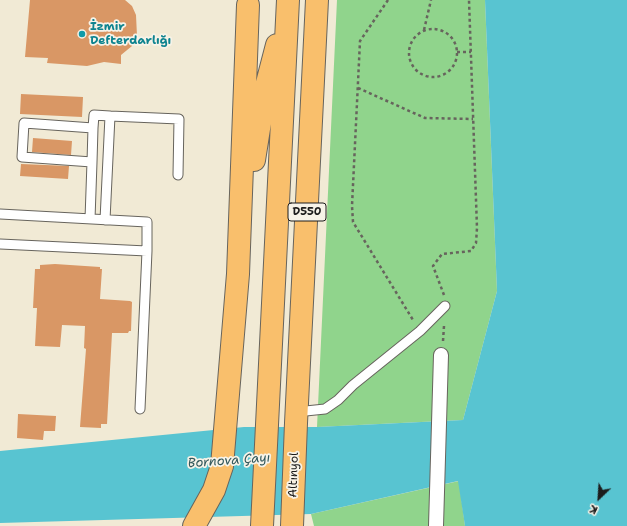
<!DOCTYPE html>
<html>
<head>
<meta charset="utf-8">
<style>
	body { margin:0 }
	#map { position:relative; width:627px; height:526px; overflow:hidden; background:#f1ead5; font-family:"Shantell Sans",sans-serif }
	canvas { display:block }
	.north { position:absolute; left:579px; top:478px; width:40px; height:40px; -webkit-text-stroke:3px #f7f3e8; paint-order:stroke; rotate:205deg; font-size:11px; font-weight:700; line-height:16px; text-align:center; color:#1c1c1c }
	.north::after { content:''; display:block; margin:auto; width:14px; height:18px; background:#1c1c1c; clip-path:polygon(50% 0,100% 100%,50% 72%,0 100%) }
</style>
</head>
<body>
<div id="map">
<canvas width="627" height="526"></canvas>
<div class="north">K</div>
</div>
<script>
const ctx = document.querySelector('canvas').getContext('2d');
ctx.lineJoin = 'round';
function fillPath(path, color) {
  ctx.fillStyle = color;
  ctx.fill(path, 'evenodd');
}
function shape(rows) {
  const path = new Path2D();
  for (const r of rows) {
    if (r.length === 3) {
      path.moveTo(r[0] + r[2], r[1]);
      path.arc(r[0], r[1], r[2], 0, 2 * Math.PI);
      continue;
    }
    path.moveTo(r[0], r[1]);
    for (let i = 2; i < r.length; i += 2) path.lineTo(r[i], r[i + 1]);
  }
  return path;
}
function strokePath(path, color, width, dash) {
  ctx.strokeStyle = color;
  ctx.lineWidth = width;
  ctx.lineCap = dash ? 'butt' : 'round';
  ctx.setLineDash(dash || []);
  ctx.stroke(path);
}
function drawText(font, color, halo, rows, align = 'center') {
  ctx.font = font + ' "Shantell Sans",sans-serif';
  ctx.lineWidth = 3.5;
  ctx.setLineDash([]);
  ctx.textBaseline = 'middle';
  ctx.strokeStyle = halo;
  ctx.fillStyle = color;
  for (const [text, x, y, turn = 0] of rows) {
    ctx.save();
    ctx.translate(x, y);
    ctx.rotate((+turn || 0) * Math.PI / 180);
    ctx.textAlign = isNaN(turn) ? turn : align;
    if (halo) ctx.strokeText(text, 0, 0);
    ctx.fillText(text, 0, 0);
    ctx.restore();
  }
}
const green = shape([
	[337,0,485,0,497,291,463,420,317,427],
	[459,481,465,526,314,526,311,514]
]);
const water = shape([
	[485,0,627,0,627,526,465,526,458,481,311,514,0,523,0,451,244,427,317,427,463,420,497,291]
]);
const building = shape([
	[30,0,125,0,132,6,136,15,137,36,132,46,121,55,121,64,104,62,87,66,47,63,48,58,25,57],
	[21,94,83,97,82,117,20,114],
	[33,138,72,141,71,155,32,152],
	[21,164,69,166,68,179,20,176],
	[55,264,100,267,100,269,102,269,100,299,130,301,132,302,131,331,129,331,128,333,112,333,107,424,101,424,101,428,80,427,86,349,84,348,85,326,62,325,60,347,35,346,37,308,33,308,35,269,40,269,40,265],
	[18,414,56,416,55,431,44,431,43,440,17,438]
]);
const path = shape([
	[388,0,360,41,352,206,353,222,413,320],
	[433,53,24],
	[424,30,431,0],
	[457,52,471,52],
	[358,88,425,118,473,119],
	[444,295,433,266,442,254,471,251,476,243,477,228,469,0],
	[443,341,444,326]
]);
const service = shape([
	[110,116,179,119,178,175],
	[92,162,93,128],
	[0,214,147,222,147,251,0,244],
	[90,219,92,162,22,157,24,123,93,128,94,115,110,116,105,220],
	[140,409,147,251],
	[296,412,325,409,338,400,353,385,420,331,445,306]
]);
const pedestrian = shape([
	[436,526,441,355]
]);
const trunk = shape([
	[254,160,265,91,277,45],
	[194,526,214,490,222,466,238,274,248,5],
	[262,526,288,0],
	[292,526,296,423,317,0]
]);
const markers = [
	[82,34,4,"#0f9aa8"]
];
const shields = [
	[307,212,38]
];
const shieldNames = [
	["D550",307,212]
];
const cultureNames = [
	["İzmir",90,27],
	["Defterdarlığı",90,41]
];
const streetNames = [
	["Altınyol",294,475,-88]
];
const waterNames = [
	["Bornova Çayı",229,461,-4]
];
fillPath(green, '#90d48c');
fillPath(water, '#58c4d1');
fillPath(building, '#d99765');
strokePath(service, '#67645d', 11);
strokePath(pedestrian, '#67645d', 16);
strokePath(trunk, '#67645d', 24);
strokePath(path, '#67645d', 2.5, [3, 3]);
strokePath(service, '#fff', 9);
strokePath(pedestrian, '#fff', 14);
strokePath(trunk, '#f9bf6c', 22);
for (const [x, y, r, color] of markers) {
  const dot = new Path2D();
  dot.arc(x, y, r, 0, 2 * Math.PI);
  ctx.fillStyle = color;
  ctx.fill(dot);
  strokePath(dot, '#f7f3e8', 1.5);
}
for (const [x, y, w] of shields) {
  const box = new Path2D();
  box.roundRect(x - w / 2, y - 9, w, 18, 3);
  ctx.fillStyle = '#f7f3e8';
  ctx.fill(box);
  strokePath(box, '#1c1c1c', 1);
}
drawText('bold 11px', '#1c1c1c', null, shieldNames);
drawText('bold 12px', '#0d838f', '#f7f3e8', cultureNames, 'left');
drawText('12px', '#1c1c1c', '#f7f3e8', streetNames);
drawText('italic 13px', '#31575b', '#f7f3e8', waterNames);
</script>
</body>
</html>
